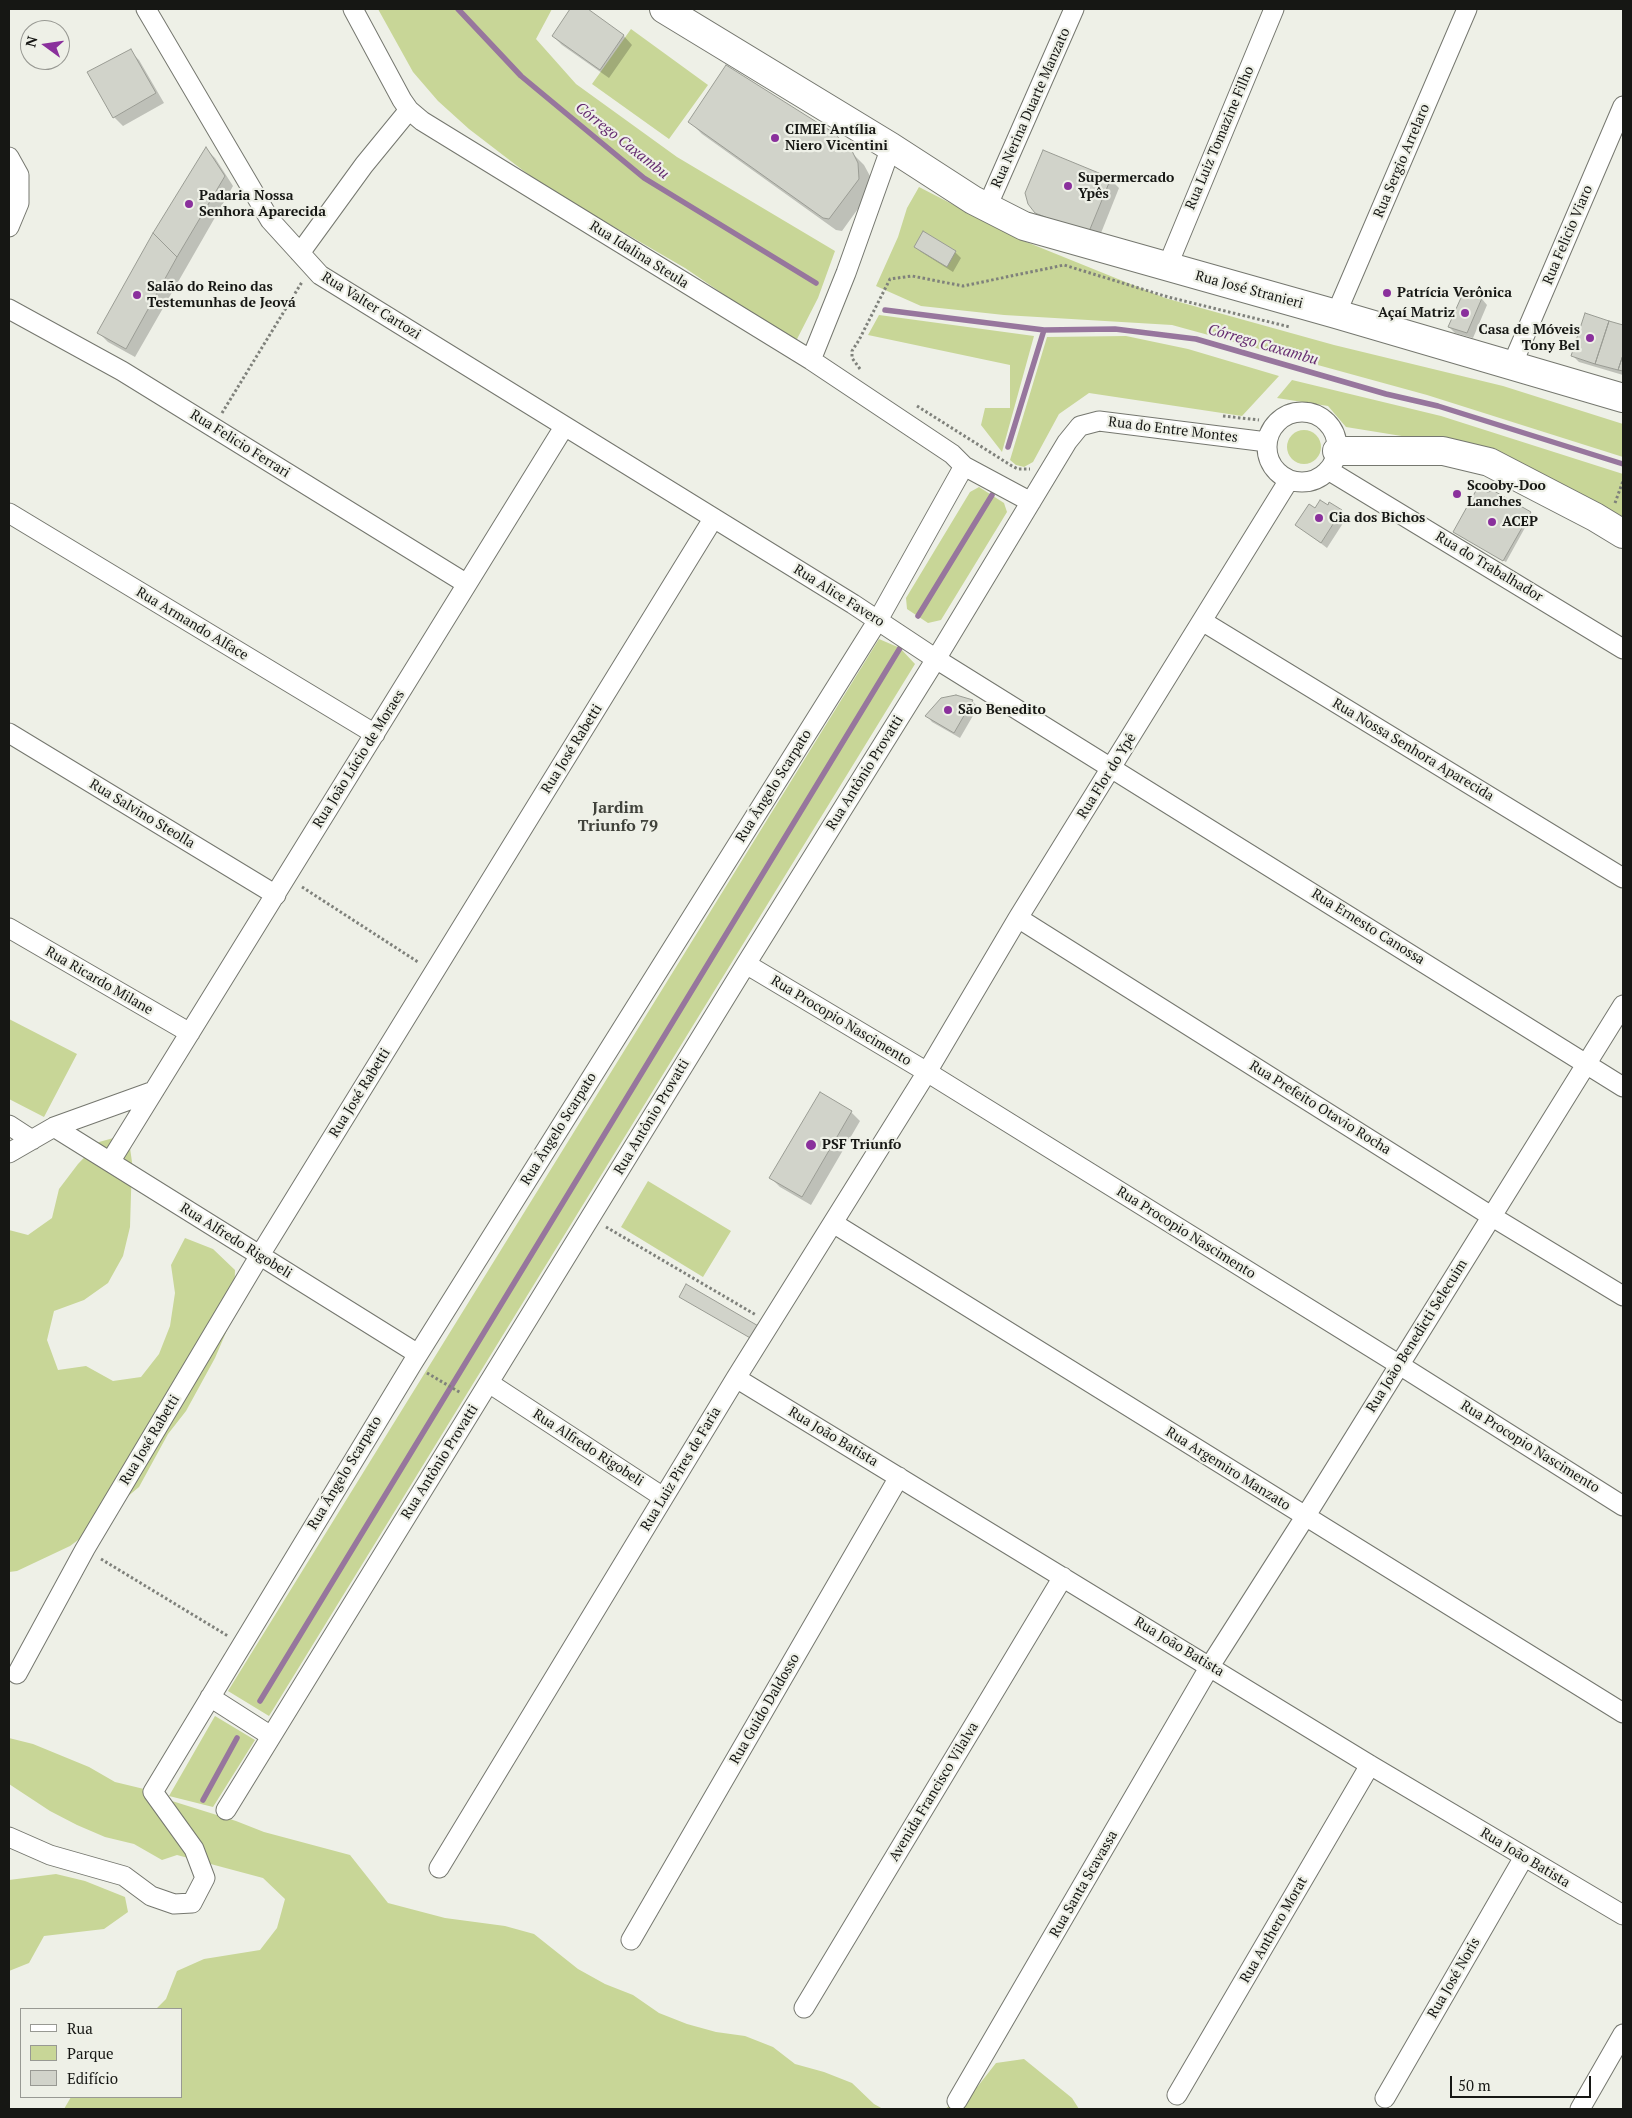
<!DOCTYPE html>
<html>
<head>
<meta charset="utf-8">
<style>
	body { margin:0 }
	#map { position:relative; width:1632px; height:2118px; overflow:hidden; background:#eef0e7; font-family:"PT Serif",serif }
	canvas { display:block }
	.frame { position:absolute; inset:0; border:10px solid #161714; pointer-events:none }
	.legend { position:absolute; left:20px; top:2008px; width:162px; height:90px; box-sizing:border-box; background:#eef0e7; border:1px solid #989993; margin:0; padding:6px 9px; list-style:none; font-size:15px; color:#161714 }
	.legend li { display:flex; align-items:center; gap:10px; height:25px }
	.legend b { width:25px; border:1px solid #989993 }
	.north { position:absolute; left:20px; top:20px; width:50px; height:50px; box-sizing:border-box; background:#eef0e7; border:1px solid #989993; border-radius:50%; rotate:284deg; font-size:14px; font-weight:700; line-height:20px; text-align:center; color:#161714 }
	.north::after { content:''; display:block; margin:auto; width:18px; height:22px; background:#8a309c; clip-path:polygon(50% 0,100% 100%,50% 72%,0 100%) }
	.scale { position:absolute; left:1450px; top:2076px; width:141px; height:22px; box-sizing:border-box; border:2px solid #161714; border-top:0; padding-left:6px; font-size:15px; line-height:18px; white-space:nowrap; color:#161714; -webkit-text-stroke:4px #eef0e7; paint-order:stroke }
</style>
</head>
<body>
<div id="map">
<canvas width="1632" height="2118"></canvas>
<div class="frame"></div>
<ul class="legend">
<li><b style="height:6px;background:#fff"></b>Rua</li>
<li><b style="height:14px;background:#c8d697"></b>Parque</li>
<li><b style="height:14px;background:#d1d3ca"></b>Edifício</li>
</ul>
<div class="north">N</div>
<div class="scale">50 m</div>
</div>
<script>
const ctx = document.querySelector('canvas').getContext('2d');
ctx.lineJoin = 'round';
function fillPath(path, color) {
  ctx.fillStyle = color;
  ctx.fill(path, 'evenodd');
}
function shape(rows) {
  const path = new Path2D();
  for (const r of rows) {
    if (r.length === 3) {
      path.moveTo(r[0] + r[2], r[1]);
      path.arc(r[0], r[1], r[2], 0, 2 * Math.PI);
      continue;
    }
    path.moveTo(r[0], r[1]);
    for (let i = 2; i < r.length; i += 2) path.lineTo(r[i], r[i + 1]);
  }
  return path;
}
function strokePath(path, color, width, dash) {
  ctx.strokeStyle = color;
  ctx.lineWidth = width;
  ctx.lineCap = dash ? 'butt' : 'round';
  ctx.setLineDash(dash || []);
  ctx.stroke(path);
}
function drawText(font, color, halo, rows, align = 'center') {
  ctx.font = font + ' "PT Serif",serif';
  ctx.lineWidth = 4.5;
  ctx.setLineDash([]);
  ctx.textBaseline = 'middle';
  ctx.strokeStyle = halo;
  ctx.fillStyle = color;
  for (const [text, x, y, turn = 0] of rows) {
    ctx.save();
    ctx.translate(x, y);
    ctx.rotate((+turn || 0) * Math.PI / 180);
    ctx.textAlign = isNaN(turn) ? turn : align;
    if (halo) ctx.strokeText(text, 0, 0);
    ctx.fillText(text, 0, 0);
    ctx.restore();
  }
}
const green = shape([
	[378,9,552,9,536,39,576,84,677,157,835,251,818,298,795,343,685,268,542,185,469,129,438,101,413,72],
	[631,29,708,85,669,139,592,84],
	[919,187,1024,241,1165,298,1334,345,1503,386,1623,424,1623,457,1427,395,1172,325,1004,315,921,306,876,286,898,237,907,208],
	[879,315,1034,336,1002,452,981,425,985,408,1010,408,1010,365,868,335],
	[1126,336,1188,349,1279,376,1242,416,1089,393,1059,414,1033,462,1024,467,1016,465,1010,460,1047,337],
	[1292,380,1441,416,1623,474,1623,517,1595,501,1507,457,1451,444,1346,427,1328,406,1277,398],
	[1304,447,17],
	[979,487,1004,503,1007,512,941,620,928,623,907,609,906,598,970,492],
	[879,639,900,648,915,664,269,1716,228,1691],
	[9,1019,77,1054,44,1117,9,1099],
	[128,1134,132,1162,130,1227,123,1256,108,1283,84,1300,54,1311,47,1340,58,1370,86,1366,113,1381,141,1377,159,1354,170,1326,175,1293,171,1265,185,1238,213,1249,235,1270,234,1301,227,1330,215,1358,186,1411,168,1434,139,1487,114,1508,93,1529,70,1546,17,1571,9,1572,9,1230,28,1235,52,1218,59,1189,78,1164,99,1142],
	[648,1181,731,1231,703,1277,621,1227],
	[215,1716,255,1740,213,1807,169,1796],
	[9,1738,33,1744,89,1767,115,1782,144,1789,172,1801,236,1821,264,1832,350,1855,388,1903,445,1918,505,1926,534,1934,578,1969,605,1984,633,1995,659,2013,687,2024,716,2032,745,2036,773,2047,795,2064,824,2072,852,2083,874,2104,883,2109,64,2109,71,2097,181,2097,181,2009,156,2009,166,1999,177,1971,204,1959,260,1950,277,1928,285,1899,263,1878,177,1855,162,1860,134,1844,105,1837,77,1825,50,1811,9,1784],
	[56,1874,85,1881,125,1897,128,1912,104,1929,44,1936,29,1963,9,1971,9,1880],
	[1024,2059,1072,2098,1079,2109,945,2109,978,2086,996,2063]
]);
const shadow = shape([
	[572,9,586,9,623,35,632,45,609,78,562,45,553,36],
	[130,51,139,60,164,103,123,126,114,117],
	[690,122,833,134,864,165,870,176,870,192,842,231,836,230,702,134],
	[206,149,215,158,233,186,135,357,108,342,99,333],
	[1110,179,1119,188,1097,243,1046,221,1036,212],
	[915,247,955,252,961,258,953,272,921,252],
	[1482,299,1487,305,1473,338,1455,333,1449,327],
	[1586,314,1623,327,1623,375,1579,362,1573,356],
	[1330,504,1347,517,1327,548,1297,525,1315,510],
	[1530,513,1532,515,1506,562,1457,534],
	[956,696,972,701,978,707,960,738,932,722,927,716],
	[851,1112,860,1121,811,1205,780,1187,771,1178]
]);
const stream = shape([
	[458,9,521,76,644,178,816,283],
	[885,310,1044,330,1115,329,1196,339,1386,394,1438,406,1623,464],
	[1008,447,1044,330],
	[918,616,992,495],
	[260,1701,900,648],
	[203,1800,237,1738]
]);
const building = shape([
	[570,9,588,9,624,35,600,70,552,36,570,9],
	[131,49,156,93,113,118,87,72,131,49],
	[726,65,834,133,852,151,858,163,859,179,829,219,823,218,688,122,726,65],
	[206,147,225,176,177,257,153,233,206,147],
	[1043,150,1111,178,1088,234,1035,213,1028,204,1025,193,1043,150],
	[923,231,956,251,947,267,914,247,923,231],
	[153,233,177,257,126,349,97,333,153,233],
	[1464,291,1482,298,1467,333,1448,327,1464,291],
	[1585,313,1609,321,1595,364,1571,356,1585,313],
	[1609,321,1623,325,1623,355,1618,370,1595,364,1609,321],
	[1623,355,1623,371,1618,370,1623,355],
	[1478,487,1487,492,1494,491,1531,512,1503,561,1453,532,1478,487],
	[1320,500,1328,505,1329,502,1342,510,1321,543,1295,525,1309,504,1315,508,1320,500],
	[956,695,973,700,954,733,925,716,941,698,956,695],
	[820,1092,852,1111,802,1197,769,1178,820,1092],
	[686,1284,760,1327,752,1339,679,1297,686,1284]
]);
const path = shape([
	[860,369,852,358,852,351,859,340,890,279,912,276,963,286,1064,265,1168,297,1290,327],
	[917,406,1012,466,1018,469,1030,469],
	[222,413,302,282],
	[1223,416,1259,420],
	[1615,503,1623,481],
	[302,887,418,962],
	[606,1227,756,1315],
	[427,1373,461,1393],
	[101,1559,228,1636]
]);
const street = shape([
	[146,9,270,220,320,275,853,604,936,659,1623,1087],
	[353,9,402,100,409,110,422,121,811,360,952,454,964,466,1031,502],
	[9,157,19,175,19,203,9,227],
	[987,207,1074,9],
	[300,253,364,165,409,110],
	[1167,267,1274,9],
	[9,309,122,371,467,584],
	[1336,314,1467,9],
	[811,360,846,273,891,147],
	[1512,365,1623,106],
	[1302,447,35],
	[1328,470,1623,649],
	[9,513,375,734],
	[1202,621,1623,878],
	[9,733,276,895],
	[1018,918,1491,1216,1623,1296],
	[9,928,190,1033],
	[746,964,927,1072,1398,1364,1623,1506],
	[9,1125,32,1140],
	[54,1127,418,1354],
	[9,1153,54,1127,154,1091],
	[110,1162,564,427],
	[833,1223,1623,1713],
	[736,1378,1370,1765,1623,1915],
	[489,1383,663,1497],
	[17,1674,85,1549,260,1255,713,519],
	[210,1697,271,1736],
	[226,1810,746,964,936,659,1067,442,1080,426,1099,421,1267,442],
	[9,1837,50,1855,124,1876,151,1896,174,1904,192,1903,205,1878,194,1849,153,1792,412,1364,878,620,964,466],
	[439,1868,736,1378,927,1072,1018,918,1289,480],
	[631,1940,899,1477],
	[804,2008,1063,1577],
	[1177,2095,1370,1765],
	[1385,2098,1524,1857],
	[957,2101,1210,1666,1305,1517,1623,1005],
	[1580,2109,1623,2034]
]);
const secondary = shape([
	[664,9,891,147,973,200,1024,226,1336,314,1623,398],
	[1337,451,1443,451,1489,462,1595,517,1623,534]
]);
const markers = [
	[775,138,5,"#8a309c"],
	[1068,186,5,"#8a309c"],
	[189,204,5,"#8a309c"],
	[1387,293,5,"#8a309c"],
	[137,295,5,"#8a309c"],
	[1465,313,5,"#8a309c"],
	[1590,338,5,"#8a309c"],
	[1457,494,5,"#8a309c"],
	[1319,518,5,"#8a309c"],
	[1492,522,5,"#8a309c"],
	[948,710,5,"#8a309c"],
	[811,1145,6,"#8a309c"]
];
const streetNames = [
	["Rua Nerina Duarte Manzato",1031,108,-66],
	["Rua Luiz Tomazine Filho",1220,138,-67],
	["Rua Sergio Arrelaro",1402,161,-67],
	["Rua Felicio Viaro",1568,235,-67],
	["Rua Idalina Steula",639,255,32],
	["Rua José Stranieri",1249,290,15],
	["Rua Valter Cartozi",371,306,32],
	["Rua do Entre Montes",1173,430,7],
	["Rua Felicio Ferrari",240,444,32],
	["Rua do Trabalhador",1489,567,31],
	["Rua Alice Favero",839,596,32],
	["Rua Armando Alface",192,624,31],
	["Rua José Rabetti",572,749,-58],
	["Rua Nossa Senhora Aparecida",1413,750,31],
	["Rua João Lúcio de Moraes",359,759,-58],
	["Rua Antônio Provatti",865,773,-58],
	["Rua Flor do Ypê",1107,776,-58],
	["Rua Ângelo Scarpato",774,786,-58],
	["Rua Salvino Steolla",142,814,31],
	["Rua Ernesto Canossa",1368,927,32],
	["Rua Ricardo Milane",99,981,30],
	["Rua Procopio Nascimento",841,1021,31],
	["Rua José Rabetti",360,1093,-58],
	["Rua Prefeito Otavio Rocha",1320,1108,32],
	["Rua Antônio Provatti",652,1117,-59],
	["Rua Ângelo Scarpato",559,1129,-58],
	["Rua Procopio Nascimento",1186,1233,32],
	["Rua Alfredo Rigobeli",236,1241,32],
	["Rua João Benedicti Selecuim",1417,1336,-58],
	["Rua João Batista",833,1437,31],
	["Rua José Rabetti",150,1440,-59],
	["Rua Procopio Nascimento",1530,1447,32],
	["Rua Alfredo Rigobeli",588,1448,33],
	["Rua Antônio Provatti",440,1462,-58],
	["Rua Luiz Pires de Faria",681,1469,-59],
	["Rua Argemiro Manzato",1228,1469,32],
	["Rua Ângelo Scarpato",345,1473,-59],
	["Rua João Batista",1179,1647,31],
	["Rua Guido Daldosso",765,1709,-60],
	["Avenida Francisco Vilalva",934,1792,-59],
	["Rua João Batista",1525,1858,31],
	["Rua Santa Scavassa",1084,1884,-60],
	["Rua Anthero Morat",1274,1930,-60],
	["Rua José Noris",1454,1978,-60]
];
const poiNames = [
	["CIMEI Antília",785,130],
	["Niero Vicentini",785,146],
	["Supermercado",1078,178],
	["Ypês",1078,194],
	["Padaria Nossa",199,196],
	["Senhora Aparecida",199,212],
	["Salão do Reino das",147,287],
	["Testemunhas de Jeová",147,303],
	["Patrícia Verônica",1397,293],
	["Açaí Matriz",1455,313,"right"],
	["Casa de Móveis",1580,330,"right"],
	["Tony Bel",1580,346,"right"],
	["Scooby-Doo",1467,486],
	["Lanches",1467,502],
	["Cia dos Bichos",1329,518],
	["ACEP",1502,522],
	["São Benedito",958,710],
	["PSF Triunfo",822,1145]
];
const waterNames = [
	["Córrego Caxambu",622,141,38],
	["Córrego Caxambu",1263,345,16]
];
const quarterNames = [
	["Jardim",618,808],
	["Triunfo 79",618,826]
];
fillPath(green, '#c8d697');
fillPath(shadow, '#0003');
strokePath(stream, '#97769d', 5.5);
fillPath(building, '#d1d3ca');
strokePath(building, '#9a9c94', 1);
strokePath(street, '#75776f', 21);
strokePath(secondary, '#75776f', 30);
strokePath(path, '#7f817b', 3, [2.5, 2.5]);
strokePath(street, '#fff', 19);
strokePath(secondary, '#fff', 28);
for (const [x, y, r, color] of markers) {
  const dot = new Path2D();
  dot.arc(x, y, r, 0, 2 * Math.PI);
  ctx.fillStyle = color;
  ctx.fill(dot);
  strokePath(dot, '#eef0e7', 2);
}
drawText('14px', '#161714', '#eef0e7', streetNames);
drawText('bold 14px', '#161714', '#eef0e7', poiNames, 'left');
drawText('italic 15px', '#652b70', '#eef0e7', waterNames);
drawText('bold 16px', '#40423b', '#eef0e7', quarterNames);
</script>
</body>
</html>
